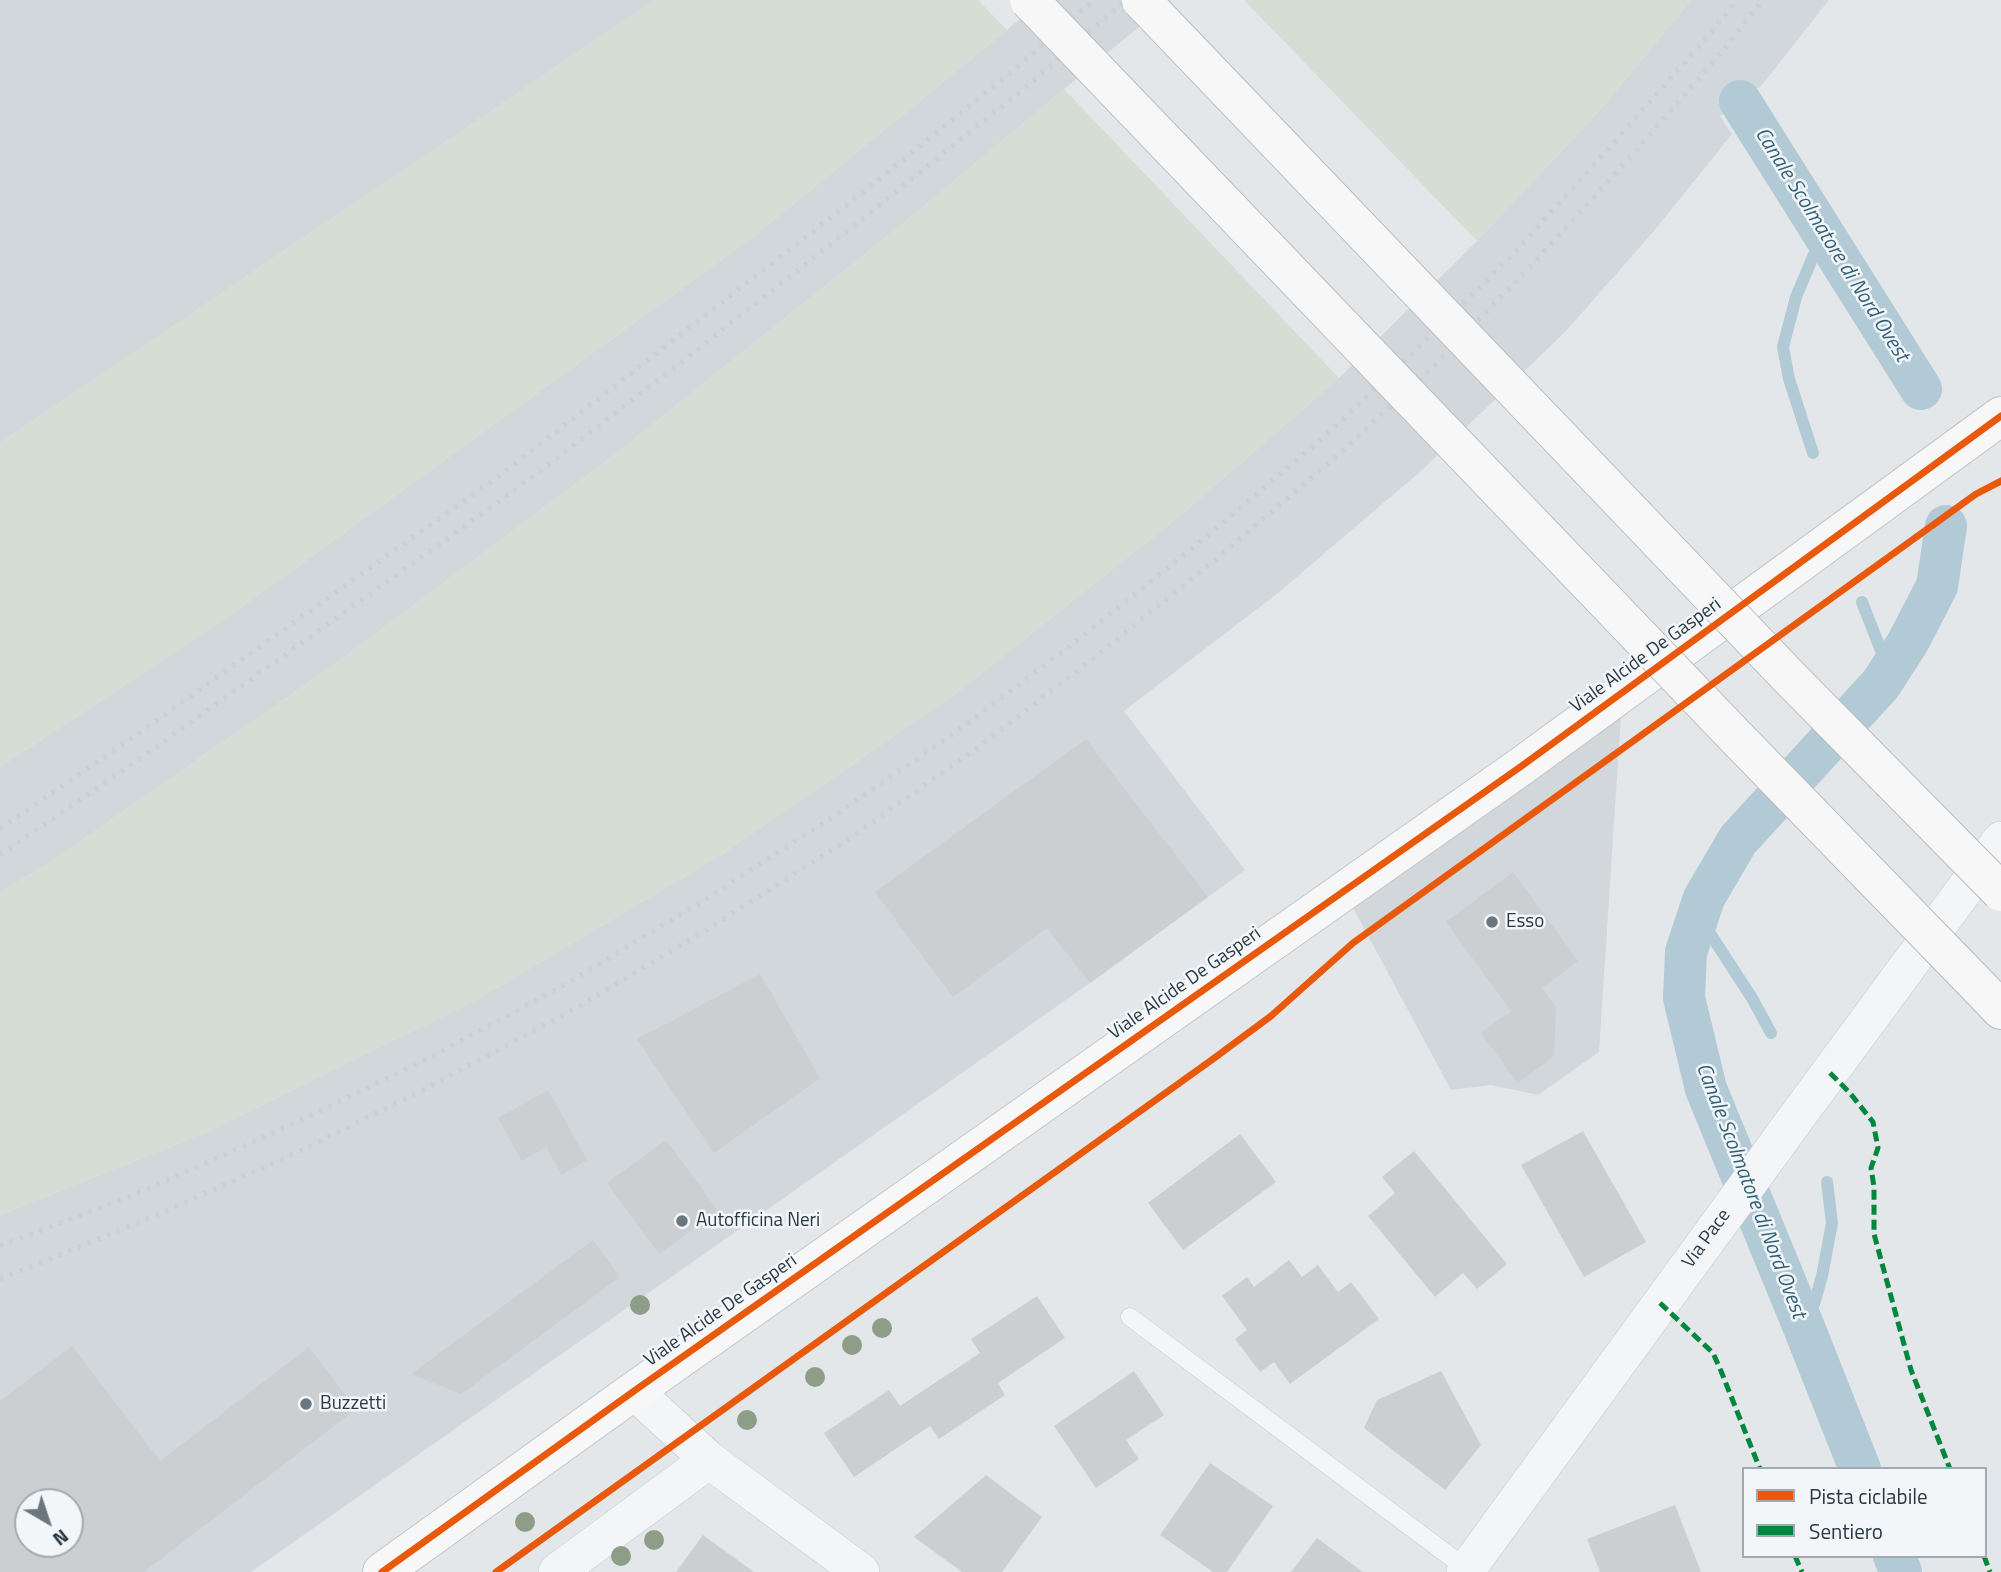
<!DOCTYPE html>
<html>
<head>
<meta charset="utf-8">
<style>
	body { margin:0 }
	#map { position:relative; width:2001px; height:1572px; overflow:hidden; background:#e4e7e9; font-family:"Titillium Web",sans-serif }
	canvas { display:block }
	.legend { position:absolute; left:1742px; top:1467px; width:245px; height:91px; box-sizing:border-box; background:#f2f6f8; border:2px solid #a2aab0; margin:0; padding:9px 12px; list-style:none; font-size:21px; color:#293843 }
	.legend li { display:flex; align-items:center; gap:14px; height:35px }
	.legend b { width:35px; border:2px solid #a2aab0 }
	.north { position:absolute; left:14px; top:1488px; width:70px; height:70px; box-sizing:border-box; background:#f2f6f8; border:2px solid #a2aab0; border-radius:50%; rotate:141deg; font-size:19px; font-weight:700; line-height:28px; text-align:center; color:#293843 }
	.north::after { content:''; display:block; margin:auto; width:24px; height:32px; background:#6a757d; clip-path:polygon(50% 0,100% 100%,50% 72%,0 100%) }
</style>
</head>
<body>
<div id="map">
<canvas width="2001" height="1572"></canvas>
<ul class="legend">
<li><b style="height:9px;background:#e8590c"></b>Pista ciclabile</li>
<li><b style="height:9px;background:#00873e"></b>Sentiero</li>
</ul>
<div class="north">N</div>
</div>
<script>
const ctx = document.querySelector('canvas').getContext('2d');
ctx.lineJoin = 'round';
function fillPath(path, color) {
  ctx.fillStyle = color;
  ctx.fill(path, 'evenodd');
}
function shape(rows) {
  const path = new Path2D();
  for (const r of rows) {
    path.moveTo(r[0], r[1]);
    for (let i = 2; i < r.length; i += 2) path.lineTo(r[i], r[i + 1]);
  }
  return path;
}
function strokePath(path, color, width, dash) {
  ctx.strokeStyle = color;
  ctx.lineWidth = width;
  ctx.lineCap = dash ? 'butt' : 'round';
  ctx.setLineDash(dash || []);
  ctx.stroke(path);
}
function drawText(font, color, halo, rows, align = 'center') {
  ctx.font = font + ' "Titillium Web",sans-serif';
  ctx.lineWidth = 5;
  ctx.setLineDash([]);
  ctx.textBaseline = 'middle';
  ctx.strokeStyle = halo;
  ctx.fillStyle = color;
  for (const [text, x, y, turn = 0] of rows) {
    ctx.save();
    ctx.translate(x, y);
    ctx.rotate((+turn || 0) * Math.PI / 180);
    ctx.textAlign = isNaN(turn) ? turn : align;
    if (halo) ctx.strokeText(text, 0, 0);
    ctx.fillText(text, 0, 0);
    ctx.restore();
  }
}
const built = shape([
	[0,0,655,0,0,443],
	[1041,0,1171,0,901,225,623,448,332,666,59,856,0,893,0,767,228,617,753,237,1007,30],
	[1691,0,1829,0,1761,86,1720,116,1732,134,1654,231,1565,332,1421,471,1278,593,1124,711,1245,870,1090,983,251,1572,0,1572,0,1215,203,1134,480,998,721,855,958,692,1182,514,1339,378,1477,241,1602,108],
	[28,1502,70,1502,70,1544,28,1544],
	[1621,716,1599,1052,1538,1095,1491,1085,1451,1090,1351,904]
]);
const green = shape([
	[655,0,978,0,1007,30,753,237,228,617,0,767,0,443],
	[1244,0,1691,0,1602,108,1477,241],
	[1064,89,1339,378,1182,514,958,692,721,855,480,998,203,1134,0,1215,0,893,59,856,332,666,623,448,901,225]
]);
const stream = shape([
	[1813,453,1789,379,1783,347,1796,297,1823,233],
	[1862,602,1889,671],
	[1698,915,1752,998,1771,1033],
	[1803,1325,1814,1304,1822,1276,1832,1223,1827,1182]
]);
const canal = shape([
	[1740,101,1921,389],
	[1860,1469,1803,1325,1706,1089,1684,998,1686,952,1704,898,1738,840,1881,684,1908,642,1937,586,1946,526],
	[1894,1556,1901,1572]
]);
const building = shape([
	[1086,739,1208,897,1090,983,1047,928,953,997,875,892],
	[1513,872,1578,961,1542,988,1556,1007,1554,1056,1518,1083,1481,1033,1511,1011,1446,922],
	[760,974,820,1078,714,1153,637,1039],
	[548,1090,587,1160,562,1175,546,1147,522,1161,498,1118],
	[1583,1131,1646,1242,1584,1277,1521,1165],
	[1240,1134,1276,1182,1183,1250,1148,1203],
	[666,1140,718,1211,659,1254,607,1183],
	[1414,1151,1507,1264,1477,1289,1463,1273,1435,1297,1368,1216,1395,1193,1382,1177],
	[593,1240,620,1277,461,1394,411,1374],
	[1289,1260,1302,1277,1318,1265,1338,1292,1351,1282,1379,1319,1290,1384,1274,1362,1260,1372,1235,1339,1247,1330,1222,1296,1247,1277,1254,1287],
	[1037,1296,1065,1338,998,1383,1005,1395,939,1439,930,1426,854,1477,824,1433,889,1390,900,1406,980,1353,971,1339],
	[72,1346,160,1461,309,1347,356,1409,144,1572,0,1572,0,1401],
	[28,1502,70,1502,70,1544,28,1544],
	[1134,1371,1164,1415,1126,1440,1139,1459,1096,1488,1054,1426],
	[1441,1371,1481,1445,1445,1490,1364,1428,1377,1400],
	[1210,1463,1273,1506,1227,1572,1213,1572,1160,1535],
	[986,1475,1042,1517,1002,1572,962,1572,914,1537],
	[1675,1505,1701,1572,1600,1572,1587,1539],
	[703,1535,754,1572,676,1572],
	[1317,1538,1363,1572,1291,1572]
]);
const lane = shape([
	[1130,1317,1467,1569]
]);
const street = shape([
	[634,1391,709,1460,861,1572],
	[557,1572,709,1460],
	[1465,1572,1799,1114,2001,840]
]);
const secondary = shape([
	[382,1572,634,1391,1523,765,2001,416]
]);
const highway = shape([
	[1983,991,2001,1010]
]);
const rail = shape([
	[0,829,139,733,503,473,843,208,1008,75,1094,0],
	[0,855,152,750,515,490,692,354,856,224,1021,91,1126,0],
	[0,1246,136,1194,282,1129,421,1062,561,987,703,901,831,818,960,729,1075,642,1201,541,1324,437,1419,347,1517,250,1617,139,1709,35,1737,0],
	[0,1279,145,1220,294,1154,431,1086,574,1009,716,924,847,840,976,749,1090,661,1216,559,1338,455,1436,364,1531,266,1635,152,1724,49,1763,0]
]);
const highwayBridge = shape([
	[1029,0,1734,735,1983,991],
	[1141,0,1790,678,2001,892]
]);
const quiet = shape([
	[1830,1073,1850,1093,1873,1122,1878,1148,1871,1168,1874,1187,1874,1234,1911,1370,1950,1469],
	[1660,1303,1713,1353,1721,1371,1760,1469],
	[1795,1556,1802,1572],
	[1984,1556,1990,1572]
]);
const cycleway = shape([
	[382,1572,634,1391,1523,765,2001,416],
	[496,1572,1213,1059,1271,1016,1353,943,1976,494,2001,481]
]);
const trees = [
	[640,1305],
	[882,1328],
	[852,1345],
	[815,1377],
	[747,1420],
	[525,1522],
	[654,1540],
	[621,1556]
];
const markers = [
	[1492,922,7,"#6a757d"],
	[682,1221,7,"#6a757d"],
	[306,1404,7,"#6a757d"]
];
const streetNames = [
	["Viale Alcide De Gasperi",1646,656,-36],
	["Viale Alcide De Gasperi",1185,984,-35],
	["Via Pace",1707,1239,-54],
	["Viale Alcide De Gasperi",721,1311,-35]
];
const poiNames = [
	["Esso",1506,922],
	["Autofficina Neri",696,1221],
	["Buzzetti",320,1404]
];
const waterNames = [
	["Canale Scolmatore di Nord Ovest",1831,245,58],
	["Canale Scolmatore di Nord Ovest",1750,1191,69]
];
fillPath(built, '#d2d7dc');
fillPath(green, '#d6ddd4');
strokePath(stream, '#b2cad5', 12);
strokePath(canal, '#b2cad5', 42);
fillPath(building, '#cccfd1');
strokePath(lane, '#c2c5c7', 19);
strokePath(street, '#c2c5c7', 38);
strokePath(secondary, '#c2c5c7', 40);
strokePath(highway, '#b6babe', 40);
strokePath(lane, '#f3f5f6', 18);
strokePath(street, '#f3f5f6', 37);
strokePath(secondary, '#f7f7f7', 38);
strokePath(highway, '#f7f7f7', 38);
strokePath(rail, '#cccfd1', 5, [3.5, 7]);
strokePath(highwayBridge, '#b6babe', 40, []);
strokePath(highwayBridge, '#f7f7f7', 38);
strokePath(quiet, '#00873e', 5, [10, 5]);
strokePath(cycleway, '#e8590c', 7);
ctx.fillStyle = '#8d9d87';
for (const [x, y] of trees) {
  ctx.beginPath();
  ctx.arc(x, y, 10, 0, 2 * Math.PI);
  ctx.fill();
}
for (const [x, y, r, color] of markers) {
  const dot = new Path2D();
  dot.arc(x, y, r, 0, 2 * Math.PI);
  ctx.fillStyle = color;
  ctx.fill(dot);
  strokePath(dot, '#f2f6f8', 2.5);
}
drawText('19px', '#293843', '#f2f6f8', streetNames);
drawText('19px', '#293843', '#f2f6f8', poiNames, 'left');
drawText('italic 21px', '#326079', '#f2f6f8', waterNames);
</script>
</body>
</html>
